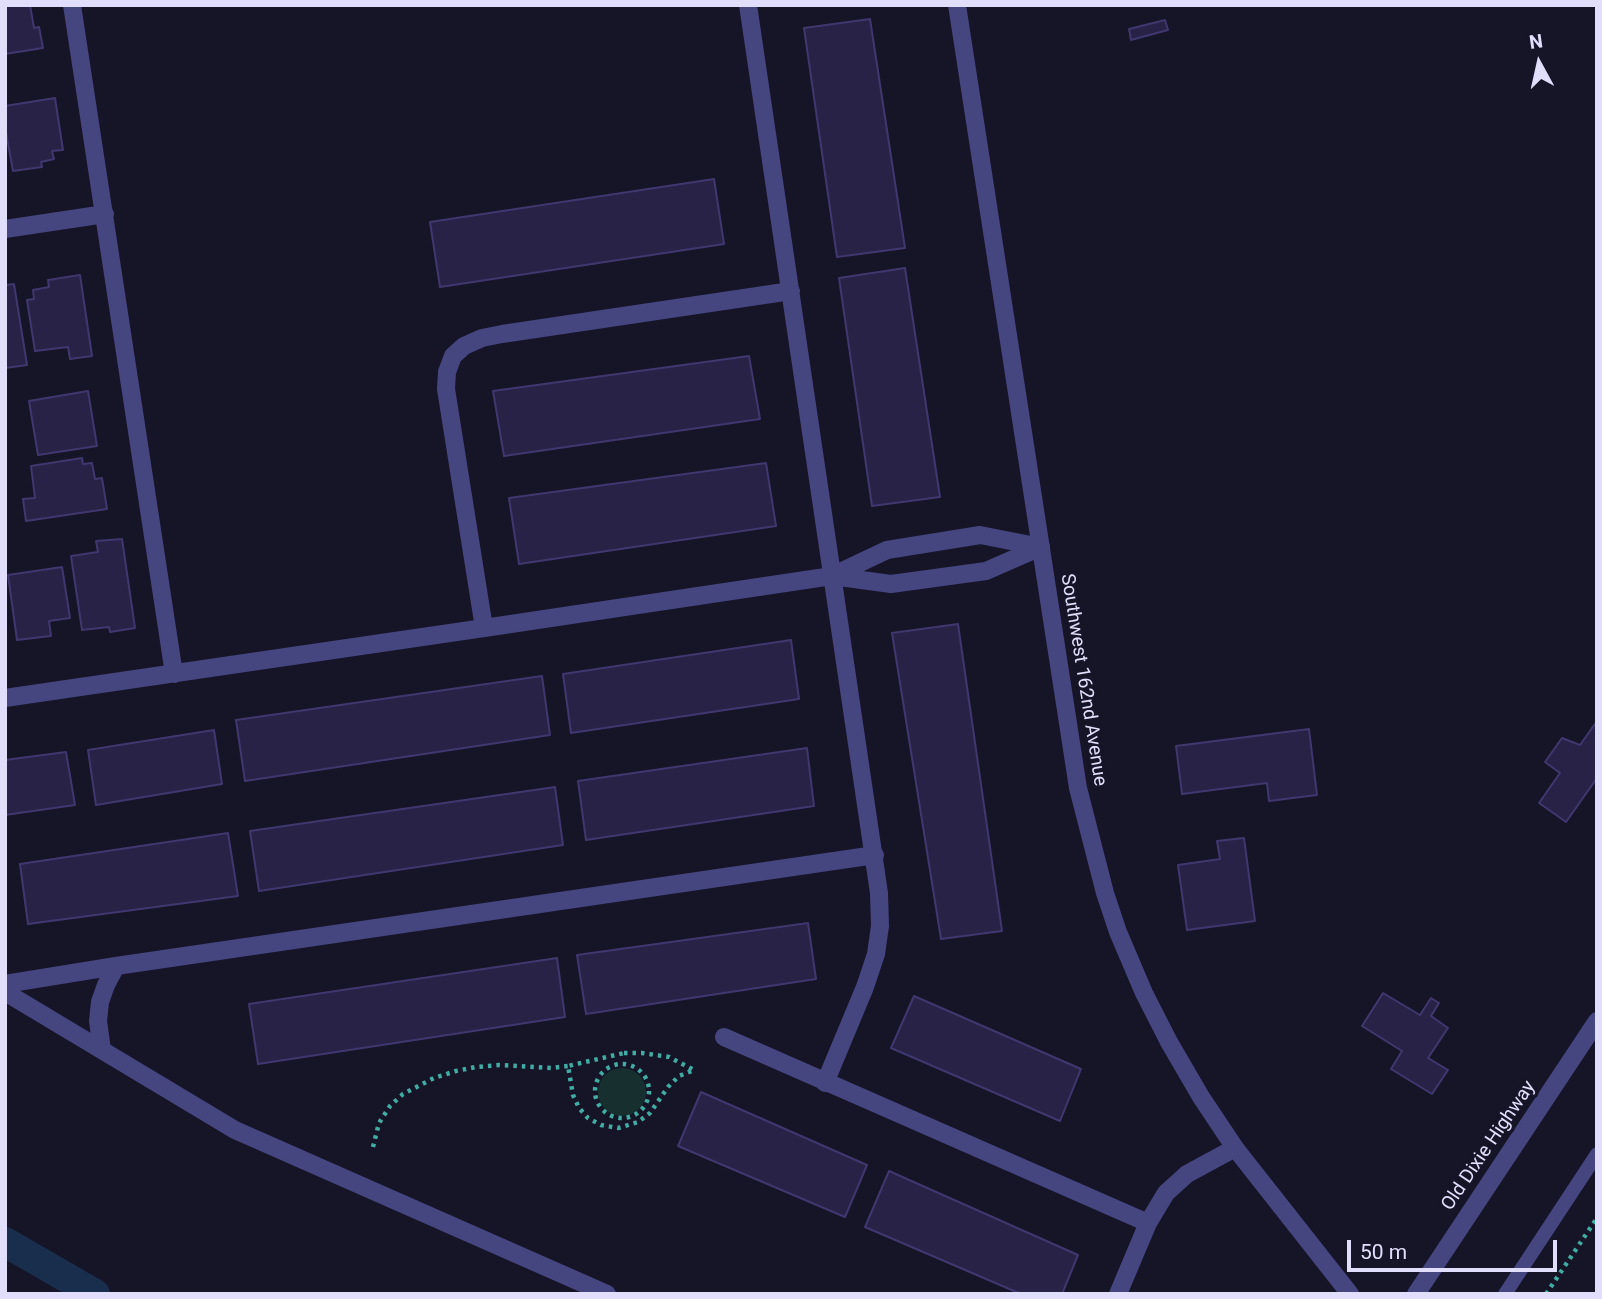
<!DOCTYPE html>
<html>
<head>
<meta charset="utf-8">
<style>
	body { margin:0 }
	#map { position:relative; width:1602px; height:1299px; overflow:hidden; background:#161427; font-family:Roboto,sans-serif }
	canvas { display:block }
	.frame { position:absolute; inset:0; border:7px solid #e1defb; pointer-events:none }
	.north { position:absolute; left:1504px; top:28px; width:70px; height:70px; -webkit-text-stroke:5px #161427; paint-order:stroke; rotate:352deg; font-size:19px; font-weight:700; line-height:28px; text-align:center; color:#e1defb }
	.north::after { content:''; display:block; margin:auto; width:24px; height:32px; background:#e1defb; clip-path:polygon(50% 0,100% 100%,50% 72%,0 100%) }
	.scale { position:absolute; left:1347px; top:1240px; width:210px; height:32px; box-sizing:border-box; border:4px solid #e1defb; border-top:0; padding-left:9px; font-size:21px; line-height:24px; white-space:nowrap; color:#e1defb; -webkit-text-stroke:5px #161427; paint-order:stroke }
</style>
</head>
<body>
<div id="map">
<canvas width="1602" height="1299"></canvas>
<div class="frame"></div>
<div class="north">N</div>
<div class="scale">50 m</div>
</div>
<script>
const ctx = document.querySelector('canvas').getContext('2d');
ctx.lineJoin = 'round';
function fillPath(path, color) {
  ctx.fillStyle = color;
  ctx.fill(path, 'evenodd');
}
function shape(rows) {
  const path = new Path2D();
  for (const r of rows) {
    if (r.length === 3) {
      path.moveTo(r[0] + r[2], r[1]);
      path.arc(r[0], r[1], r[2], 0, 2 * Math.PI);
      continue;
    }
    path.moveTo(r[0], r[1]);
    for (let i = 2; i < r.length; i += 2) path.lineTo(r[i], r[i + 1]);
  }
  return path;
}
function strokePath(path, color, width, dash) {
  ctx.strokeStyle = color;
  ctx.lineWidth = width;
  ctx.lineCap = dash ? 'butt' : 'round';
  ctx.setLineDash(dash || []);
  ctx.stroke(path);
}
function drawText(font, color, halo, rows, align = 'center') {
  ctx.font = font + ' Roboto,sans-serif';
  ctx.lineWidth = 7;
  ctx.setLineDash([]);
  ctx.textBaseline = 'middle';
  ctx.strokeStyle = halo;
  ctx.fillStyle = color;
  for (const [text, x, y, turn = 0] of rows) {
    ctx.save();
    ctx.translate(x, y);
    ctx.rotate((+turn || 0) * Math.PI / 180);
    ctx.textAlign = isNaN(turn) ? turn : align;
    if (halo) ctx.strokeText(text, 0, 0);
    ctx.fillText(text, 0, 0);
    ctx.restore();
  }
}
const green = shape([
	[622,1092,24]
]);
const canal = shape([
	[5,1242,95,1294]
]);
const building = shape([
	[5,5,30,5,34,28,39,27,43,48,5,54,5,5],
	[870,19,905,248,837,257,804,28,870,19],
	[1165,20,1168,30,1131,40,1129,29,1165,20],
	[55,98,63,150,52,151,54,159,41,162,42,167,13,171,5,127,5,106,55,98],
	[714,179,724,244,440,287,430,222,714,179],
	[905,268,940,497,872,506,839,278,905,268],
	[80,275,92,356,70,359,68,347,35,351,27,300,34,299,33,290,49,287,48,280,80,275],
	[14,284,27,365,5,368,5,285,14,284],
	[749,356,760,419,504,456,493,391,749,356],
	[88,391,97,446,38,455,29,401,88,391],
	[82,458,83,464,92,463,95,479,102,478,107,509,26,521,23,499,35,498,31,466,82,458],
	[766,463,776,526,519,564,509,498,766,463],
	[122,539,135,628,110,632,109,627,82,630,71,556,98,552,96,541,122,539],
	[62,567,70,618,49,621,51,636,17,640,8,575,62,567],
	[958,624,1002,931,941,939,892,633,958,624],
	[791,640,799,699,571,733,563,674,791,640],
	[542,676,550,735,245,781,236,720,542,676],
	[1597,721,1597,778,1566,822,1539,803,1560,773,1545,762,1562,738,1580,745,1597,721],
	[1309,729,1317,795,1269,801,1267,783,1182,794,1176,746,1309,729],
	[214,730,222,784,96,805,88,750,214,730],
	[807,748,814,806,586,840,578,781,807,748],
	[66,752,75,805,5,815,5,760,66,752],
	[555,787,563,845,259,891,250,831,555,787],
	[228,833,238,896,28,924,20,864,228,833],
	[1244,838,1255,921,1187,930,1178,865,1220,859,1217,841,1244,838],
	[808,923,816,979,586,1014,577,955,808,923],
	[557,958,565,1017,258,1064,249,1004,557,958],
	[1383,993,1420,1015,1431,998,1439,1003,1431,1016,1448,1028,1428,1058,1448,1070,1432,1094,1391,1069,1402,1051,1362,1026,1383,993],
	[914,996,1081,1069,1060,1121,891,1048,914,996],
	[701,1092,867,1165,845,1217,678,1146,701,1092],
	[889,1171,1078,1255,1062,1294,1021,1294,865,1227,889,1171]
]);
const path = shape([
	[624,1053,642,1053,669,1057,694,1070,679,1076,668,1087,650,1113,638,1122,618,1128,601,1125,588,1118,579,1108,573,1095,568,1066,624,1053],
	[622,1091,27],
	[373,1147,379,1123,390,1106,403,1094,434,1078,456,1071,476,1067,499,1065,552,1068,568,1066],
	[1546,1294,1597,1218]
]);
const service = shape([
	[1505,1294,1597,1154]
]);
const minor = shape([
	[72,5,174,674],
	[748,5,879,893,880,926,876,954,865,987,825,1083],
	[5,229,105,214],
	[791,291,502,334,482,338,464,346,453,356,447,372,446,389,484,628,832,576,891,584,986,571,1041,547],
	[832,576,887,550,980,535,1041,547],
	[5,698,484,628],
	[5,984,116,966,875,855],
	[5,992,235,1130,607,1294],
	[724,1037,1148,1223],
	[102,1050,98,1021,100,1002,106,985,116,966],
	[1118,1294,1148,1223,1166,1193,1187,1174,1235,1148]
]);
const tertiary = shape([
	[957,5,1078,788,1105,893,1118,932,1144,993,1169,1042,1201,1097,1235,1148,1350,1294],
	[1416,1294,1597,1021]
]);
const streetNames = [
	["Southwest 162nd Avenue",1083,680,81],
	["Old Dixie Highway",1489,1146,-56]
];
fillPath(green, '#17302f');
strokePath(canal, '#182e4c', 30);
fillPath(building, '#282246');
strokePath(building, '#41376f', 2);
strokePath(path, '#41aca3', 4.5, [3.5, 5]);
strokePath(service, '#454580', 14);
strokePath(minor, '#454580', 18);
strokePath(tertiary, '#454580', 18);
drawText('19px', '#e1defb', '#161427', streetNames);
</script>
</body>
</html>
